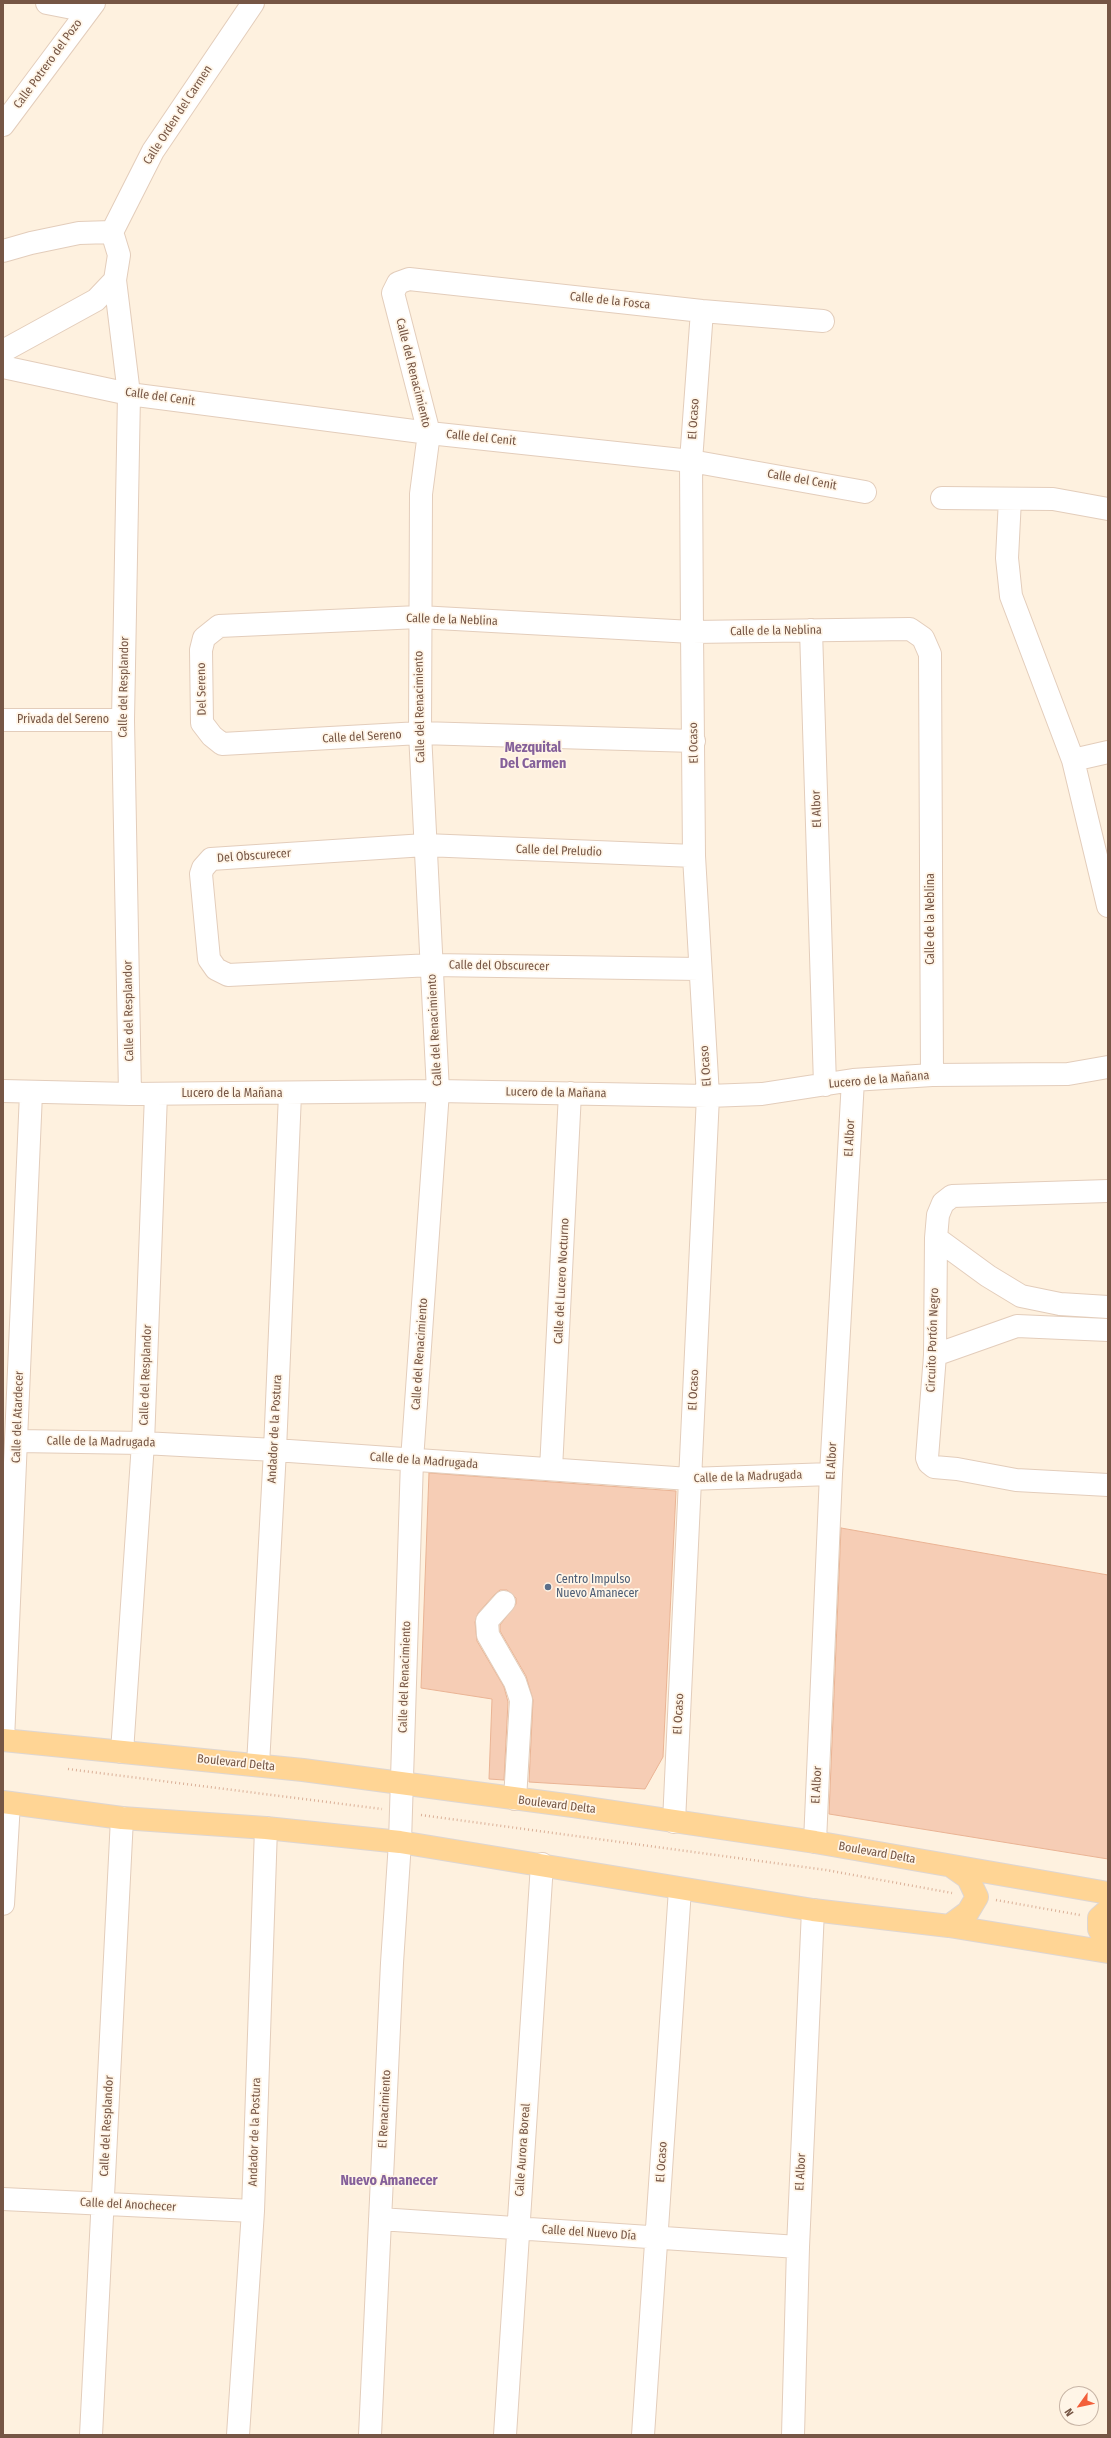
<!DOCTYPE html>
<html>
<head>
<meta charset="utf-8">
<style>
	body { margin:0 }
	#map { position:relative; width:1111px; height:2438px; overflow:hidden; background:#fef1df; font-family:"Fira Sans Condensed",sans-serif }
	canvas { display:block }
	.frame { position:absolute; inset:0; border:4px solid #765645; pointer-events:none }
	.north { position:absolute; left:1059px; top:2386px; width:40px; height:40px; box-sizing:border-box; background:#fff5e7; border:1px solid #c8b5a6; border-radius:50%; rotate:237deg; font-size:11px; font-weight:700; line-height:16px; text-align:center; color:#765645 }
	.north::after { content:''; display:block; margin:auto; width:14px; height:18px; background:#f35f3a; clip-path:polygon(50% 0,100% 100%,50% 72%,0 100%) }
</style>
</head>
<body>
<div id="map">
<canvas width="1111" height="2438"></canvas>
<div class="frame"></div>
<div class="north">N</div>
</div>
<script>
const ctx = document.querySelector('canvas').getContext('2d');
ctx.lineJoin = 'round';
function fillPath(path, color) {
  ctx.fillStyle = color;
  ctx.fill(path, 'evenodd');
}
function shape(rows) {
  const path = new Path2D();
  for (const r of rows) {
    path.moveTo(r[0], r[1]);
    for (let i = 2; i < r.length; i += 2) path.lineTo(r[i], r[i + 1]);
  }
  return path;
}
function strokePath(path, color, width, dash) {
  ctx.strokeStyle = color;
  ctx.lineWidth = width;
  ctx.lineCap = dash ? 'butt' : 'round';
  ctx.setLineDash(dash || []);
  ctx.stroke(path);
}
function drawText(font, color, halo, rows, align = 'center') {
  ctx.font = font + ' "Fira Sans Condensed",sans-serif';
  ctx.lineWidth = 3.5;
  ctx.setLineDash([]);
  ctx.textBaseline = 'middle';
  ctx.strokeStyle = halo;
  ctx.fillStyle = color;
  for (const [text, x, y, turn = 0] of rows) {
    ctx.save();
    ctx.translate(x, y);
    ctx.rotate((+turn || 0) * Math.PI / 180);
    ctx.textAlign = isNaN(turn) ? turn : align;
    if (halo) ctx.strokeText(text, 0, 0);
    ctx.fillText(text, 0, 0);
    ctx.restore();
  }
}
const building = shape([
	[429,1473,676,1491,663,1757,645,1789,529,1782,533,1700,526,1676,500,1631,500,1625,516,1604,516,1598,507,1590,500,1590,495,1594,478,1613,475,1622,477,1641,504,1687,508,1702,504,1780,489,1779,492,1699,421,1688,429,1473],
	[841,1528,1108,1575,1108,1859,829,1814,841,1528]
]);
const path = shape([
	[68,1769,382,1809],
	[421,1815,826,1870,952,1893],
	[996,1900,1080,1915]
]);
const minor = shape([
	[47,3,88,11],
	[3,125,94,3],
	[112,232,153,151,253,3],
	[3,251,31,243,79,233,112,232,119,255,115,280,96,300,3,351],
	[115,280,129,394,123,720,130,1094],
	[3,367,129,394,429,433,691,461,865,492],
	[942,498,1053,499,1108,509],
	[1010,499,1007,558,1011,596,1073,760,1108,906],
	[811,630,825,1085],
	[3,720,123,720],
	[694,741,420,733,222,744,212,736,202,723,201,650,204,638,219,626,419,617,692,632,910,629,923,638,930,654,932,1075],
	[1073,760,1108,752],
	[694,856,425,845,211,859,203,868,201,874,209,959,216,969,228,975,432,965,699,969],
	[3,1091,130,1094,438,1091,708,1096,762,1094,853,1080,932,1075,1068,1074,1108,1067],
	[1108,1191,952,1196,943,1203,938,1215,936,1238,935,1355,927,1458,929,1463,934,1467,957,1469,1016,1480,1108,1485],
	[936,1238,988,1276,1021,1296,1060,1304,1108,1307],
	[935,1355,1017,1326,1108,1330],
	[18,1441,143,1443,275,1450,689,1479,831,1474],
	[551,1469,570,1093],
	[504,1602,487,1621,488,1635,515,1682,521,1700,515,1799],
	[3,1740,31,1093],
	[122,1752,143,1443,156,1094],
	[258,1765,275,1450,290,1094],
	[674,1822,708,1096,694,856,692,632,691,461,702,311],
	[815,1842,831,1474,853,1080],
	[3,1904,9,1803],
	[3,2199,253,2211],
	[380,2219,798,2247],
	[91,2435,122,1818],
	[238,2435,253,2211,266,1828],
	[370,2435,392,1963,400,1842,412,1460,438,1091,420,733,421,494,429,433,393,293,398,283,409,279,702,311,823,321],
	[505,2435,542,1864],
	[643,2435,680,1889],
	[793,2435,798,2247,813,1910]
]);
const major = shape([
	[3,1740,303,1770,573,1806,815,1842,1108,1893],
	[3,1802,122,1818,266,1828,400,1842,813,1910,949,1926,1108,1952],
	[1108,1910,1099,1918,1099,1929,1108,1946],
	[949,1926,968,1912,977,1897,968,1878,951,1866]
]);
const markers = [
	[548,1587,4,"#5c6f8a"]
];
const streetNames = [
	["Calle Potrero del Pozo",48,64,-54],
	["Calle Orden del Carmen",178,115,-57],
	["Calle de la Fosca",610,301,6],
	["Calle del Renacimiento",413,373,76],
	["Calle del Cenit",160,397,8],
	["El Ocaso",694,419,-86],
	["Calle del Cenit",481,438,6],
	["Calle del Cenit",802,480,10],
	["Calle de la Neblina",452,620,2],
	["Calle de la Neblina",776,631,-1],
	["Calle del Resplandor",124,687,-89],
	["Del Sereno",202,689,-91],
	["Calle del Renacimiento",420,707,-91],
	["Privada del Sereno",63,720],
	["Calle del Sereno",362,737,-3],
	["El Ocaso",694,743,-91],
	["El Albor",817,809,-92],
	["Calle del Preludio",559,851,2],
	["Del Obscurecer",254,856,-4],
	["Calle de la Neblina",931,919,-90],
	["Calle del Obscurecer",499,966,1],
	["Calle del Resplandor",129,1011,-91],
	["Calle del Renacimiento",435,1030,-93],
	["El Ocaso",706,1066,-94],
	["Lucero de la Mañana",879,1080,-5],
	["Lucero de la Mañana",556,1093,1],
	["Lucero de la Mañana",232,1094],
	["El Albor",850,1138,-87],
	["Calle del Lucero Nocturno",562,1281,-87],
	["Circuito Portón Negro",933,1340,-88],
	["Calle del Renacimiento",420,1354,-86],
	["Calle del Resplandor",146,1375,-88],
	["El Ocaso",694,1390,-87],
	["Calle del Atardecer",18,1417,-88],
	["Andador de la Postura",275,1429,-87],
	["Calle de la Madrugada",101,1442,1],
	["Calle de la Madrugada",424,1461,4],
	["El Albor",832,1461,-87],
	["Calle de la Madrugada",748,1477,-2],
	["Calle del Renacimiento",405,1677,-88],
	["El Ocaso",679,1714,-87],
	["Boulevard Delta",236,1763,6],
	["El Albor",817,1785,-87],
	["Boulevard Delta",557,1805,7],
	["Boulevard Delta",877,1853,10],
	["El Renacimiento",385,2109,-87],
	["Calle del Resplandor",107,2126,-87],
	["Andador de la Postura",255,2132,-88],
	["Calle Aurora Boreal",523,2150,-86],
	["El Ocaso",662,2162,-86],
	["El Albor",801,2172,-87],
	["Calle del Anochecer",128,2205,3],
	["Calle del Nuevo Día",589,2233,4]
];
const serviceNames = [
	["Centro Impulso",556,1580],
	["Nuevo Amanecer",556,1594]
];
const quarterNames = [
	["Mezquital",533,748],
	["Del Carmen",533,764],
	["Nuevo Amanecer",389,2181]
];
fillPath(building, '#f6cdb5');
strokePath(building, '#eab394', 1);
strokePath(minor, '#e3cdbb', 24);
strokePath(major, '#ded6d2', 24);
strokePath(path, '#dab098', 2.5, [1, 3]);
strokePath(minor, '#fff', 22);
strokePath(major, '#ffd595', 22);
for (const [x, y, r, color] of markers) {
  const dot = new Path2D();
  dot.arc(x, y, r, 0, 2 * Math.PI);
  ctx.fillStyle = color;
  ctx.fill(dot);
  strokePath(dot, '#fff5e7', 1.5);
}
drawText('12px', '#765645', '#fff5e7', streetNames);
drawText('12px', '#4e5e75', '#fff5e7', serviceNames, 'left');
drawText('bold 14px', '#85609a', '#fff5e7', quarterNames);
</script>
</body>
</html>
